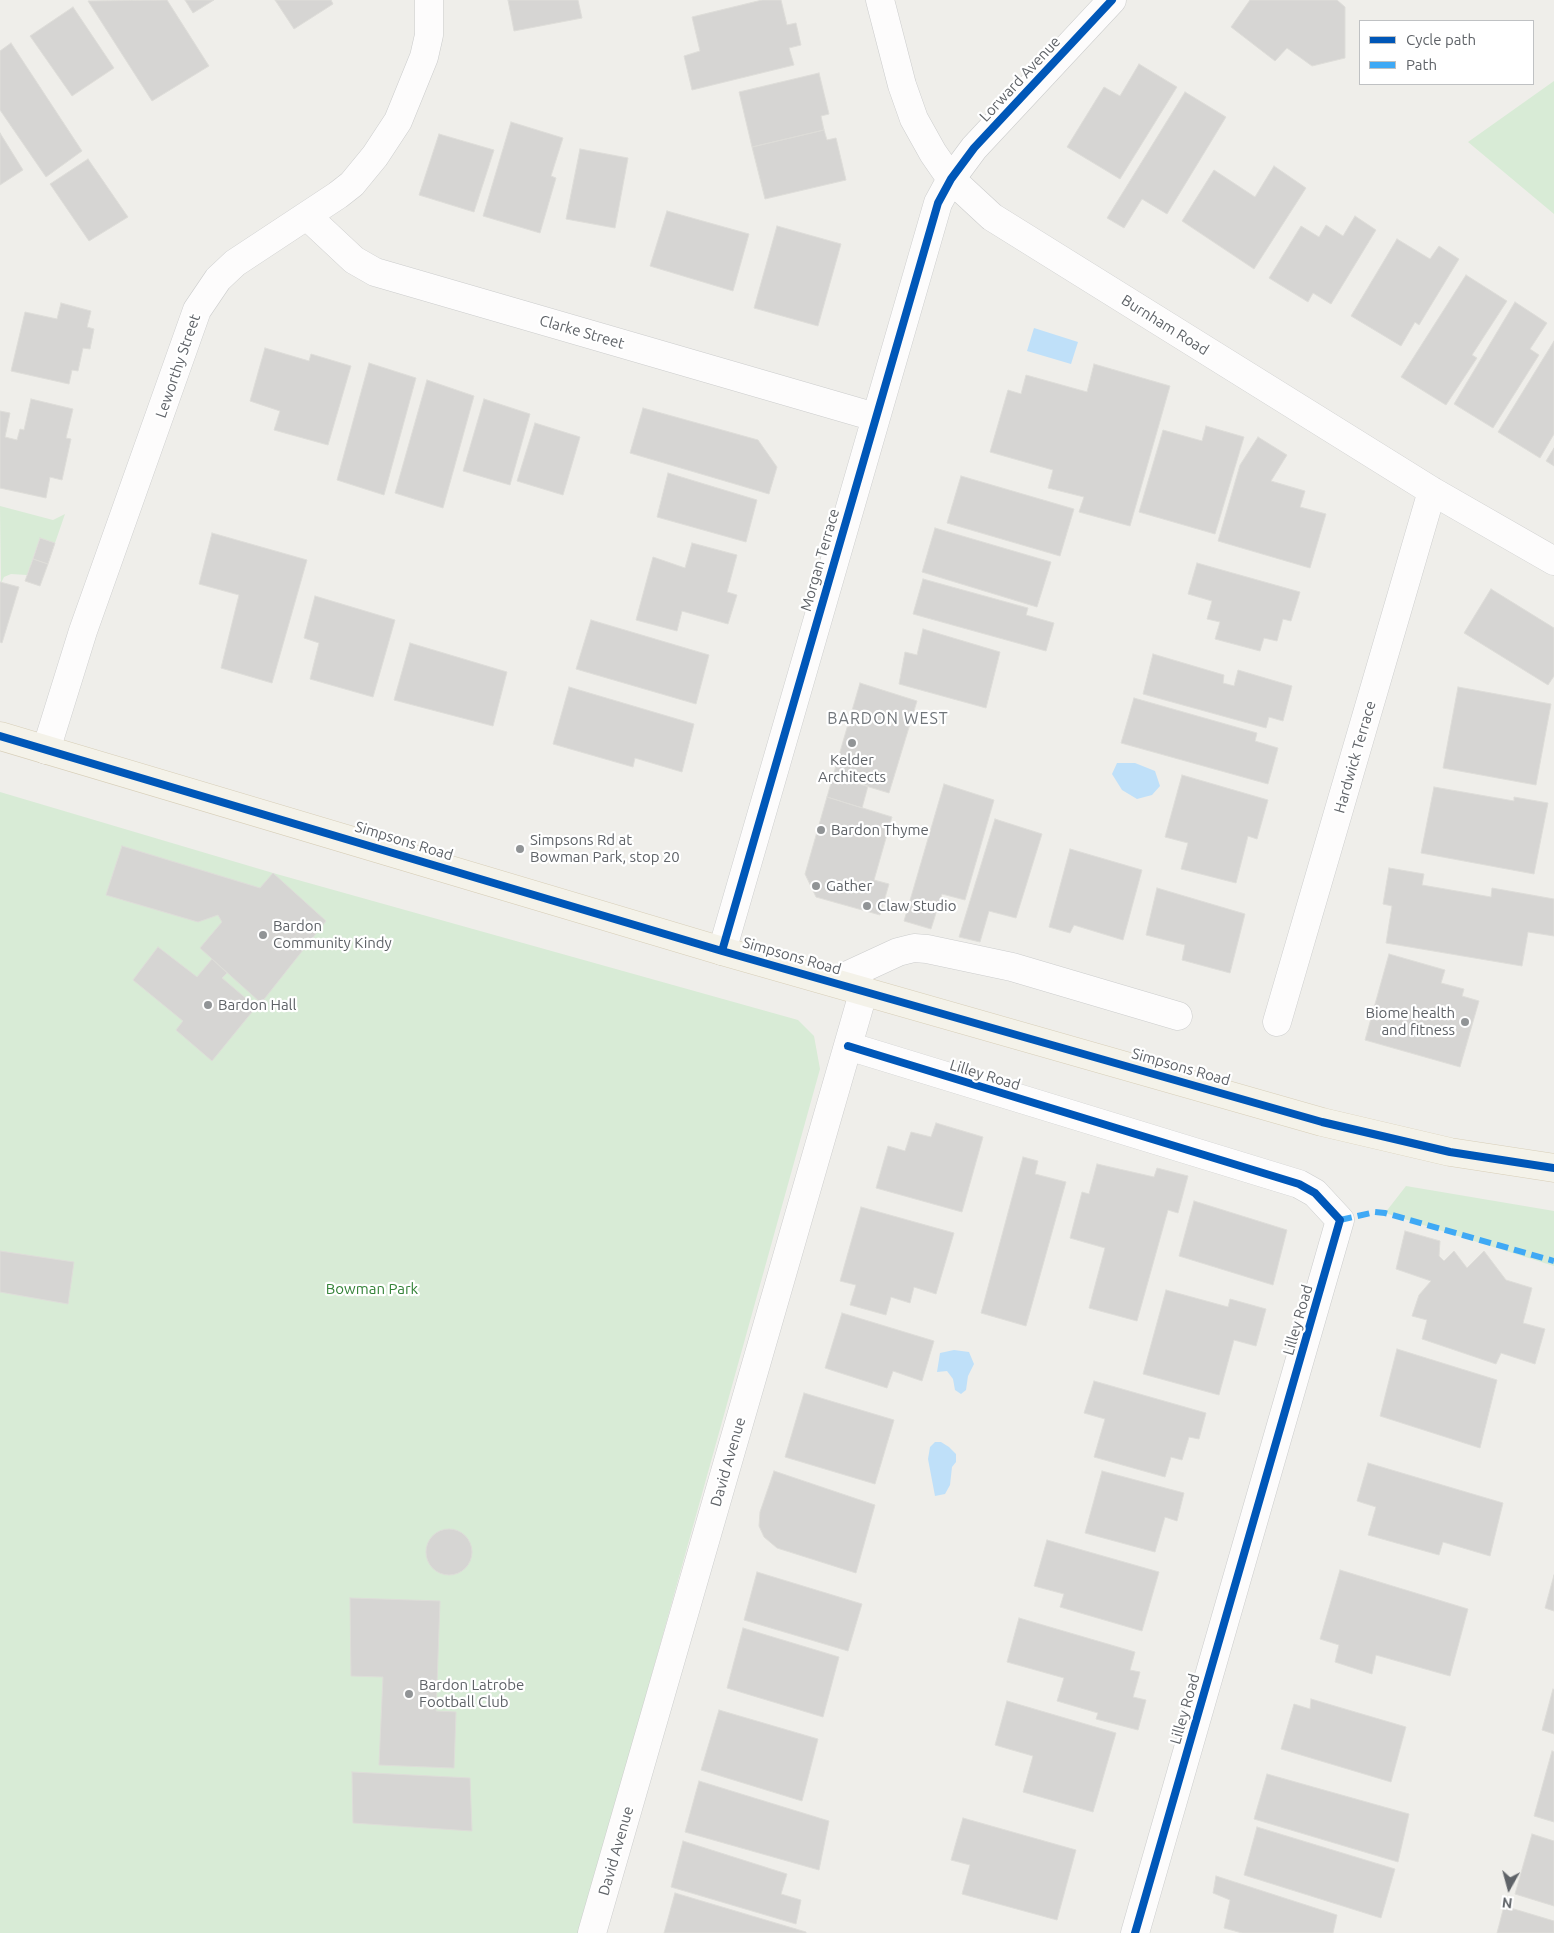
<!DOCTYPE html>
<html>
<head>
<meta charset="utf-8">
<style>
	body { margin:0 }
	#map { position:relative; width:1554px; height:1933px; overflow:hidden; background:#efeeea; font-family:Ubuntu,sans-serif }
	canvas { display:block }
	.legend { position:absolute; left:1359px; top:20px; width:175px; height:65px; box-sizing:border-box; background:#fff; border:1px solid #bfc1c3; margin:0; padding:6px 9px; list-style:none; font-size:15px; color:#5f6368 }
	.legend li { display:flex; align-items:center; gap:10px; height:25px }
	.legend b { width:25px; border:1px solid #bfc1c3 }
	.north { position:absolute; left:1484px; top:1863px; width:50px; height:50px; -webkit-text-stroke:4px #fff; paint-order:stroke; rotate:187deg; font-size:14px; font-weight:700; line-height:20px; text-align:center; color:#5f6368 }
	.north::after { content:''; display:block; margin:auto; width:18px; height:22px; background:#5f6368; clip-path:polygon(50% 0,100% 100%,50% 72%,0 100%) }
</style>
</head>
<body>
<div id="map">
<canvas width="1554" height="1933"></canvas>
<ul class="legend">
<li><b style="height:6px;background:#0057b8"></b>Cycle path</li>
<li><b style="height:6px;background:#3fa9f5"></b>Path</li>
</ul>
<div class="north">N</div>
</div>
<script>
const ctx = document.querySelector('canvas').getContext('2d');
ctx.lineJoin = 'round';
function fillPath(path, color) {
  ctx.fillStyle = color;
  ctx.fill(path, 'evenodd');
}
function shape(rows) {
  const path = new Path2D();
  for (const r of rows) {
    if (r.length === 3) {
      path.moveTo(r[0] + r[2], r[1]);
      path.arc(r[0], r[1], r[2], 0, 2 * Math.PI);
      continue;
    }
    path.moveTo(r[0], r[1]);
    for (let i = 2; i < r.length; i += 2) path.lineTo(r[i], r[i + 1]);
  }
  return path;
}
function strokePath(path, color, width, dash) {
  ctx.strokeStyle = color;
  ctx.lineWidth = width;
  ctx.lineCap = dash ? 'butt' : 'round';
  ctx.setLineDash(dash || []);
  ctx.stroke(path);
}
function drawText(font, color, halo, rows, align = 'center') {
  ctx.font = font + ' Ubuntu,sans-serif';
  ctx.lineWidth = 4.5;
  ctx.setLineDash([]);
  ctx.textBaseline = 'middle';
  ctx.strokeStyle = halo;
  ctx.fillStyle = color;
  for (const [text, x, y, turn = 0] of rows) {
    ctx.save();
    ctx.translate(x, y);
    ctx.rotate((+turn || 0) * Math.PI / 180);
    ctx.textAlign = isNaN(turn) ? turn : align;
    if (halo) ctx.strokeText(text, 0, 0);
    ctx.fillText(text, 0, 0);
    ctx.restore();
  }
}
const green = shape([
	[1554,81,1554,214,1468,142],
	[0,506,53,520,65,514,55,543,40,538,27,575,11,574,4,577,1,583],
	[0,792,273,873,798,1020,814,1036,820,1069,580,1933,0,1933],
	[1406,1186,1554,1211,1554,1266,1385,1213]
]);
const water = shape([
	[1034,328,1078,342,1071,364,1027,351],
	[1117,763,1135,763,1155,771,1160,786,1152,795,1137,799,1122,790,1112,774],
	[954,1350,969,1352,974,1364,968,1376,966,1390,961,1394,955,1390,953,1379,947,1371,937,1372,940,1353],
	[935,1442,941,1442,949,1447,956,1454,956,1462,952,1467,950,1485,945,1494,935,1496,928,1459,930,1447]
]);
const building = shape([
	[167,0,209,66,152,101,88,1,167,0],
	[185,0,214,0,193,13,185,0],
	[275,0,331,0,333,4,294,29,275,0],
	[508,0,578,0,582,18,514,31,508,0],
	[762,0,781,0,787,25,796,23,801,45,789,48,794,65,692,90,684,56,700,51,692,17,762,0],
	[1250,0,1337,0,1345,7,1345,58,1312,66,1287,48,1275,61,1231,27,1250,0],
	[73,7,114,68,72,96,30,36,73,7],
	[11,43,82,151,46,177,0,110,0,51,11,43],
	[1139,64,1177,87,1120,179,1067,147,1104,87,1120,96,1139,64],
	[819,73,829,114,821,116,824,130,752,147,739,92,819,73],
	[1185,92,1226,117,1167,214,1142,199,1124,228,1107,218,1185,92],
	[511,122,563,138,551,176,556,178,540,233,483,216,511,122],
	[824,130,827,140,836,138,846,180,765,199,752,147,824,130],
	[0,133,23,170,0,185,0,133],
	[439,134,494,150,474,212,419,195,439,134],
	[580,149,628,158,615,228,566,219,580,149],
	[88,159,128,217,89,241,50,184,88,159],
	[1274,166,1306,188,1254,269,1182,221,1214,170,1255,197,1274,166],
	[667,211,749,234,733,291,650,266,667,211],
	[1355,216,1376,230,1331,304,1313,293,1308,302,1269,278,1301,226,1319,237,1326,225,1343,236,1355,216],
	[777,226,841,244,818,326,754,308,777,226],
	[1397,239,1430,259,1439,246,1459,259,1419,325,1415,322,1401,346,1351,316,1397,239],
	[1466,275,1507,301,1472,355,1477,358,1446,405,1401,377,1466,275],
	[1515,302,1547,323,1530,349,1539,355,1493,428,1454,404,1515,302],
	[61,303,91,311,87,327,94,329,90,349,83,348,78,371,72,370,69,384,11,371,25,312,57,319,61,303],
	[1554,341,1554,434,1540,458,1498,432,1554,341],
	[265,348,309,361,311,354,351,366,328,445,274,430,280,411,250,401,265,348],
	[369,363,416,378,384,495,337,480,369,363],
	[1094,364,1170,386,1130,526,1079,512,1084,497,1048,488,1053,470,990,452,1008,390,1021,394,1026,375,1087,392,1094,364],
	[427,380,474,396,443,508,395,493,427,380],
	[31,399,73,409,66,438,71,439,62,480,50,477,46,498,0,488,0,411,10,413,5,437,17,440,20,429,24,430,31,399],
	[484,399,530,414,510,485,463,471,484,399],
	[643,408,758,440,777,467,769,494,630,453,643,408],
	[535,423,580,437,563,495,517,481,535,423],
	[1206,426,1244,437,1215,534,1139,512,1163,430,1202,441,1206,426],
	[1258,437,1287,455,1271,481,1305,491,1300,507,1326,514,1310,568,1218,541,1240,465,1258,437],
	[1554,448,1554,466,1546,461,1554,448],
	[668,473,757,500,746,542,657,517,668,473],
	[961,476,1074,509,1060,556,947,523,961,476],
	[935,528,1051,562,1037,607,922,572,935,528],
	[212,533,307,560,272,683,221,668,239,595,199,584,212,533],
	[40,538,55,543,48,564,33,559,40,538],
	[692,543,737,555,727,592,737,595,728,624,682,611,677,631,636,620,653,557,685,568,692,543],
	[33,559,48,564,40,586,25,581,33,559],
	[1197,563,1300,592,1291,621,1283,619,1277,641,1264,638,1260,651,1215,639,1220,622,1207,619,1212,601,1188,594,1197,563],
	[923,579,1028,608,1026,615,1054,623,1046,651,913,614,923,579],
	[0,582,19,587,2,643,0,642,0,582],
	[1491,589,1554,628,1554,676,1548,685,1464,633,1491,589],
	[315,596,395,620,373,697,310,679,319,643,304,638,315,596],
	[591,620,709,655,696,704,576,669,591,620],
	[923,629,1000,652,986,708,899,684,905,652,917,655,923,629],
	[410,643,507,672,493,726,394,700,410,643],
	[1153,654,1224,675,1223,683,1234,686,1238,670,1292,686,1283,721,1269,717,1266,728,1143,694,1153,654],
	[860,683,917,701,889,793,833,776,860,683],
	[569,687,694,724,682,772,635,758,633,767,553,744,569,687],
	[1458,687,1551,704,1536,785,1443,768,1458,687],
	[1134,698,1257,733,1255,741,1278,748,1268,784,1121,743,1134,698],
	[1182,775,1268,800,1257,839,1248,836,1236,883,1181,869,1188,843,1165,837,1182,775],
	[833,776,868,786,862,808,827,797,833,776],
	[944,784,994,800,965,900,942,894,931,929,904,921,944,784],
	[1434,787,1514,801,1514,797,1548,803,1534,874,1421,853,1434,787],
	[827,797,892,817,874,880,889,884,880,915,816,897,805,874,827,797],
	[995,819,1042,834,1016,918,989,911,980,942,959,937,995,819],
	[122,846,260,888,273,873,326,921,261,1003,200,948,222,922,218,915,198,922,106,895,122,846],
	[1070,849,1142,870,1123,940,1074,925,1070,933,1049,927,1070,849],
	[1389,868,1424,874,1422,885,1491,897,1492,888,1554,899,1554,936,1528,932,1522,966,1386,943,1392,906,1383,904,1389,868],
	[1157,888,1245,914,1230,973,1182,960,1185,945,1146,935,1157,888],
	[158,947,197,977,212,959,227,973,222,978,256,1007,212,1061,176,1030,183,1021,133,980,158,947],
	[1389,954,1445,970,1441,983,1464,989,1462,996,1479,1001,1460,1067,1365,1040,1389,954],
	[936,1123,983,1137,962,1212,876,1188,888,1146,905,1151,911,1132,931,1137,936,1123],
	[1023,1157,1038,1161,1035,1174,1066,1182,1026,1326,981,1313,1023,1157],
	[1097,1164,1154,1177,1157,1168,1188,1176,1178,1213,1168,1210,1137,1321,1089,1308,1105,1248,1070,1238,1082,1192,1089,1194,1097,1164],
	[1194,1201,1287,1230,1273,1285,1179,1256,1194,1201],
	[861,1207,954,1233,936,1294,914,1287,910,1303,891,1297,886,1315,850,1305,856,1285,840,1281,861,1207],
	[1405,1231,1440,1241,1439,1256,1444,1261,1454,1251,1467,1268,1484,1251,1506,1280,1532,1288,1523,1323,1545,1329,1535,1364,1501,1353,1496,1364,1422,1339,1427,1320,1412,1316,1419,1295,1431,1281,1396,1269,1405,1231],
	[0,1251,74,1262,68,1304,0,1292,0,1251],
	[1166,1290,1228,1307,1230,1299,1266,1309,1256,1346,1234,1340,1219,1395,1143,1374,1166,1290],
	[842,1313,934,1341,922,1381,893,1371,887,1388,825,1368,842,1313],
	[1397,1349,1497,1380,1480,1448,1380,1416,1397,1349],
	[1094,1381,1206,1413,1199,1439,1189,1437,1182,1460,1171,1457,1165,1477,1094,1457,1105,1419,1084,1413,1094,1381],
	[804,1393,894,1420,875,1484,785,1457,804,1393],
	[1368,1463,1503,1503,1490,1556,1443,1542,1439,1555,1368,1535,1376,1507,1357,1501,1368,1463],
	[774,1471,875,1505,856,1573,777,1548,764,1537,759,1526,760,1512,774,1471],
	[1102,1471,1184,1493,1177,1521,1165,1517,1155,1552,1085,1533,1102,1471],
	[449,1552,23],
	[1047,1540,1159,1572,1142,1631,1060,1607,1064,1594,1034,1586,1047,1540],
	[1340,1570,1468,1609,1450,1676,1376,1655,1372,1674,1335,1662,1339,1645,1320,1639,1340,1570],
	[757,1572,862,1604,848,1651,744,1620,757,1572],
	[1554,1575,1554,1611,1545,1608,1554,1575],
	[350,1598,440,1601,436,1711,456,1712,454,1768,379,1765,383,1677,351,1676,350,1598],
	[1019,1618,1135,1652,1130,1670,1140,1672,1133,1697,1146,1700,1138,1730,1096,1719,1098,1713,1057,1701,1064,1678,1007,1662,1019,1618],
	[743,1628,839,1657,823,1717,727,1688,743,1628],
	[1553,1689,1554,1690,1554,1734,1542,1730,1553,1689],
	[1311,1699,1406,1727,1391,1782,1281,1749,1294,1704,1310,1709,1311,1699],
	[1007,1701,1116,1733,1093,1812,1023,1792,1033,1756,995,1745,1007,1701],
	[719,1710,818,1739,802,1801,701,1770,719,1710],
	[1552,1751,1554,1752,1554,1822,1534,1816,1552,1751],
	[352,1772,470,1778,472,1831,353,1823,352,1772],
	[1267,1774,1409,1814,1398,1862,1254,1819,1267,1774],
	[699,1781,829,1821,819,1870,685,1832,699,1781],
	[963,1818,1076,1850,1057,1920,962,1894,970,1865,951,1860,963,1818],
	[1257,1827,1395,1869,1381,1918,1244,1875,1257,1827],
	[1532,1834,1554,1841,1554,1906,1515,1894,1532,1834],
	[683,1841,787,1874,781,1894,801,1900,796,1924,671,1887,683,1841],
	[1216,1876,1337,1915,1333,1933,1242,1933,1224,1928,1230,1900,1213,1893,1216,1876],
	[675,1893,806,1932,806,1933,664,1933,675,1893],
	[1504,1906,1554,1921,1554,1933,1497,1933,1504,1906]
]);
const minor = shape([
	[880,0,902,85,914,119,933,153,951,179,992,217,1432,491,1554,561],
	[307,216,354,260,375,272,875,417],
	[46,750,83,631,197,310,218,279,235,263,338,195,352,184,375,156,398,121,424,57,429,35,429,0],
	[722,951,938,203,951,179,974,148,1112,0],
	[833,982,898,952,914,948,927,949,1012,967,1178,1016],
	[1277,1022,1432,491],
	[848,1046,1299,1184,1315,1193,1340,1220,1135,1933],
	[592,1933,864,990]
]);
const major = shape([
	[0,736,722,951,1322,1122,1450,1152,1554,1168]
]);
const quiet = shape([
	[1340,1220,1375,1212,1385,1213,1554,1261]
]);
const cycleway = shape([
	[0,736,722,951,1322,1122,1450,1152,1554,1168],
	[722,951,938,203,951,179,974,148,1112,0],
	[848,1046,1299,1184,1315,1193,1340,1220,1135,1933]
]);
const markers = [
	[852,743,5,"#919496"],
	[821,830,5,"#919496"],
	[520,849,5,"#919496"],
	[816,886,5,"#919496"],
	[867,906,5,"#919496"],
	[263,935,5,"#919496"],
	[208,1005,5,"#919496"],
	[1465,1022,5,"#919496"],
	[409,1694,5,"#919496"]
];
const streetNames = [
	["Lorward Avenue",1020,79,-47],
	["Burnham Road",1165,325,32],
	["Clarke Street",582,332,16],
	["Leworthy Street",178,366,-71],
	["Morgan Terrace",820,560,-74],
	["Hardwick Terrace",1355,757,-74],
	["Simpsons Road",404,841,17],
	["Simpsons Road",792,956,16],
	["Simpsons Road",1181,1067,16],
	["Lilley Road",985,1075,17],
	["Lilley Road",1298,1320,-74],
	["David Avenue",728,1462,-74],
	["Lilley Road",1185,1709,-74],
	["David Avenue",616,1851,-74]
];
const poiNames = [
	["Kelder",852,760,"center"],
	["Architects",852,777,"center"],
	["Bardon Thyme",831,830],
	["Simpsons Rd at",530,840],
	["Bowman Park, stop 20",530,857],
	["Gather",826,886],
	["Claw Studio",877,906],
	["Bardon",273,926],
	["Community Kindy",273,943],
	["Bardon Hall",218,1005],
	["Biome health",1455,1013,"right"],
	["and fitness",1455,1030,"right"],
	["Bardon Latrobe",419,1685],
	["Football Club",419,1702]
];
const parkNames = [
	["Bowman Park",372,1289]
];
const neighbourhoodNames = [
	["BARDON WEST",888,719]
];
fillPath(green, '#d8ebd6');
fillPath(water, '#bfe0f9');
fillPath(building, '#d6d5d3');
strokePath(building, '#deddd9', 1);
strokePath(minor, '#cbcccc', 29);
strokePath(major, '#d7ceb8', 29);
strokePath(minor, '#fdfcfc', 28);
strokePath(major, '#f4f2e9', 28);
strokePath(quiet, '#3fa9f5', 6, [12, 6]);
strokePath(cycleway, '#0057b8', 8);
for (const [x, y, r, color] of markers) {
  const dot = new Path2D();
  dot.arc(x, y, r, 0, 2 * Math.PI);
  ctx.fillStyle = color;
  ctx.fill(dot);
  strokePath(dot, '#fff', 2);
}
drawText('15px', '#5f6368', '#fff', streetNames);
drawText('15px', '#5f6368', '#fff', poiNames, 'left');
drawText('15px', '#348238', '#fff', parkNames);
ctx.letterSpacing = '1px';
drawText('16px', '#70757a', '#fff', neighbourhoodNames);
ctx.letterSpacing = '0px';
</script>
</body>
</html>
